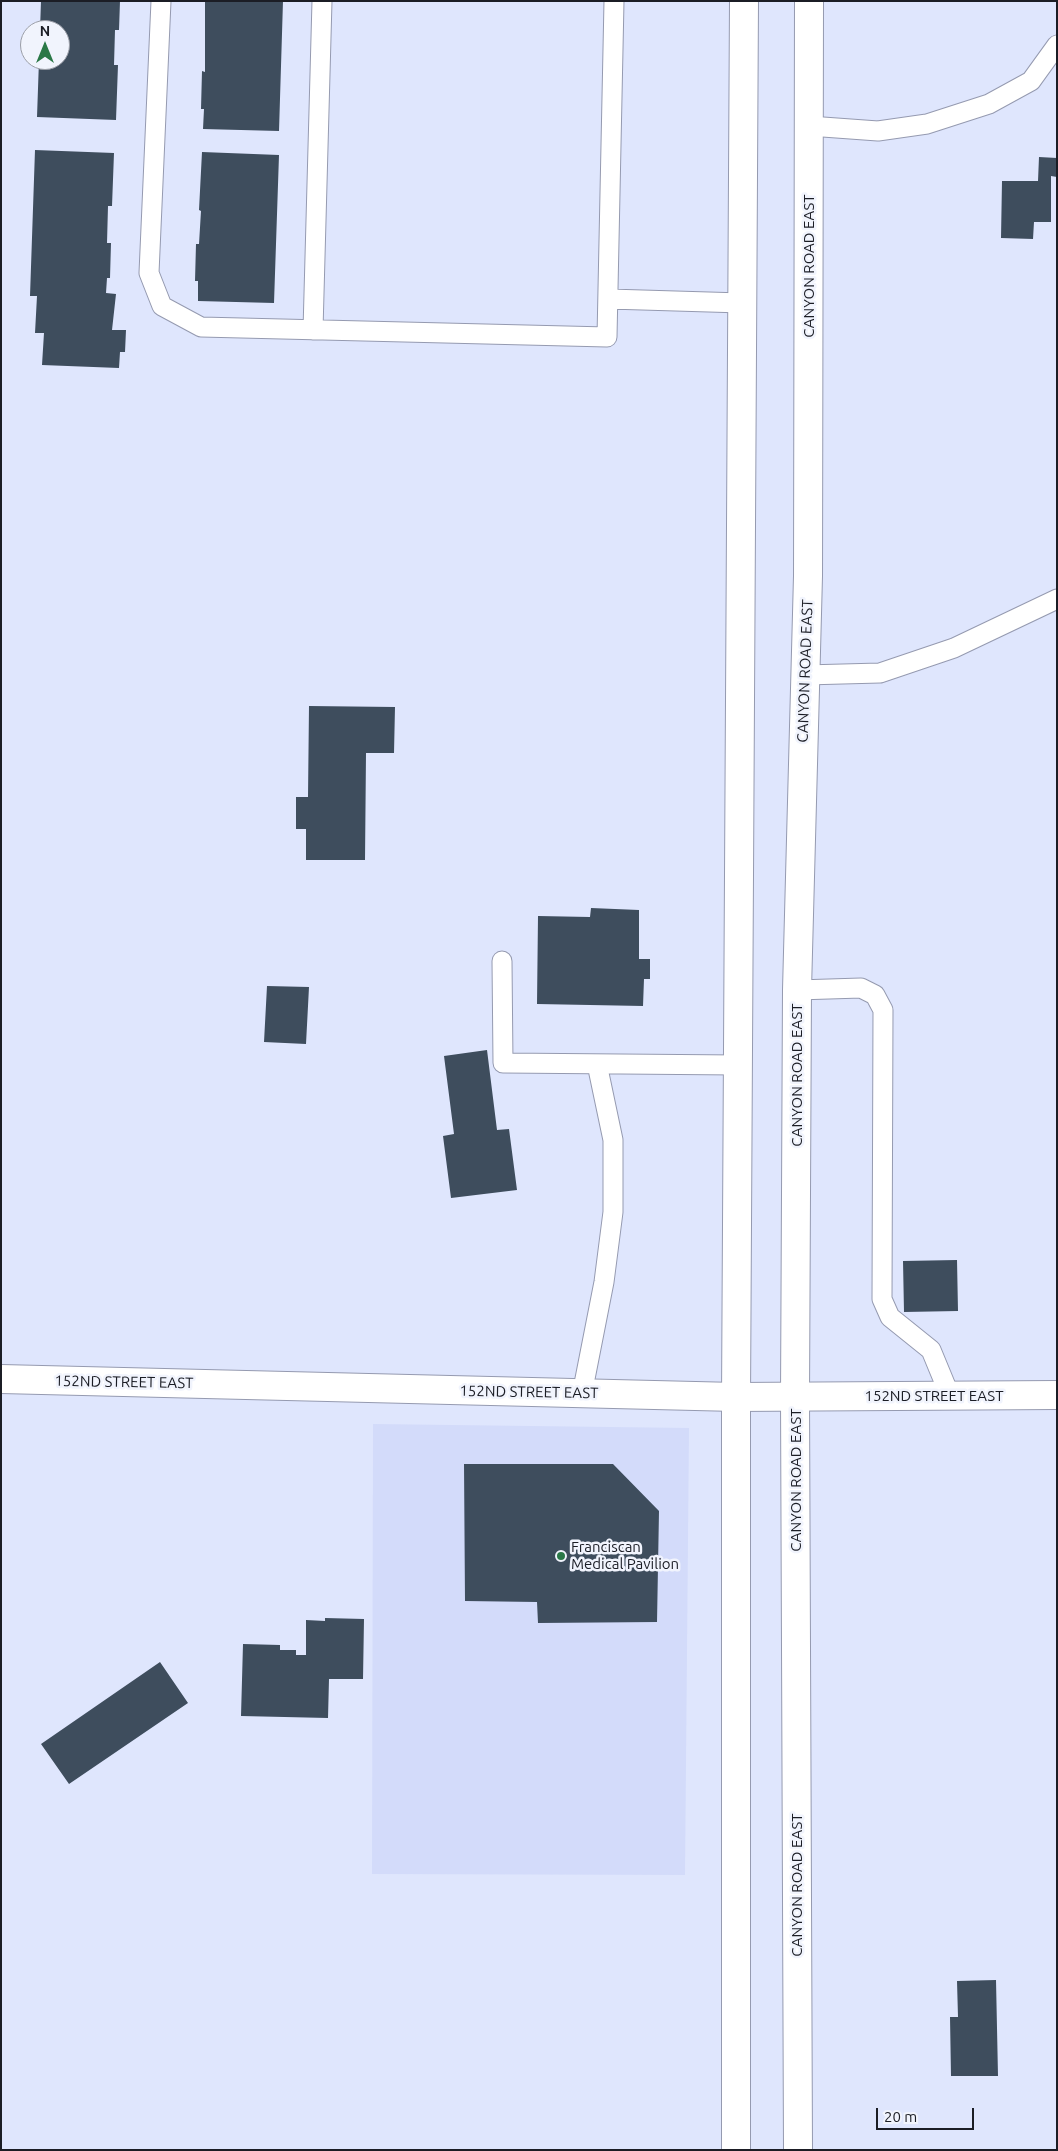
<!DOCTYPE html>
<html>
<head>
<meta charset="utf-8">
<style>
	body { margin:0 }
	#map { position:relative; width:1058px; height:2151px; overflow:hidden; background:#dfe6fd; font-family:Ubuntu,sans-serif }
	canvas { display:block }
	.frame { position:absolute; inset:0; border:2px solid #1b1d25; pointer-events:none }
	.north { position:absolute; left:20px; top:20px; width:50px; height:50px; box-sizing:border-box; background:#f1f4fd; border:1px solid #9b9ea7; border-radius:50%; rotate:0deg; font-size:14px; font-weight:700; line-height:20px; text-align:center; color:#1b1d25 }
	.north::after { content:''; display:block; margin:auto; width:18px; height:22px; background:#2a7847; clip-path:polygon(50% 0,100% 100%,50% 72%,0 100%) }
	.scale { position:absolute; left:876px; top:2108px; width:98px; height:22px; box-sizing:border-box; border:2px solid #1b1d25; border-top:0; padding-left:6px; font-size:15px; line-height:18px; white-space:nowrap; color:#1b1d25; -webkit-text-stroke:4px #f1f4fd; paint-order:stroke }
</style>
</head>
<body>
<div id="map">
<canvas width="1058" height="2151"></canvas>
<div class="frame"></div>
<div class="north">N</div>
<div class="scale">20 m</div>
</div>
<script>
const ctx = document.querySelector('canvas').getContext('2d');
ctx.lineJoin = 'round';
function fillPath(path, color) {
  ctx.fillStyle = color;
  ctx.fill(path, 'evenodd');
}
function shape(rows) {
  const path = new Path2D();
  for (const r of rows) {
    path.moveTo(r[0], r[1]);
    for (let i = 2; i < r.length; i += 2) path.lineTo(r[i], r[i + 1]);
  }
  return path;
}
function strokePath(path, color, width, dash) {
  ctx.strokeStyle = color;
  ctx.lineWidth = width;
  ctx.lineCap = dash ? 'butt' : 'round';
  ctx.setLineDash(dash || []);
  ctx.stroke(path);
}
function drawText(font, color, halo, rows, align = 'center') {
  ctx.font = font + ' Ubuntu,sans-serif';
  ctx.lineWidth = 5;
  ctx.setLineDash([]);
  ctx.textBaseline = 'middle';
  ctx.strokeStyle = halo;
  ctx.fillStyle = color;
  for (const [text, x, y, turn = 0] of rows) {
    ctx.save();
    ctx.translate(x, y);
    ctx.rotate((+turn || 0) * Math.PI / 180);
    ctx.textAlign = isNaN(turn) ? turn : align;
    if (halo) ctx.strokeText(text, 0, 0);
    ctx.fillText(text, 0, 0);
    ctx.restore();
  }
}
const built = shape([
	[373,1424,689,1428,685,1875,372,1874]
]);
const building = shape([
	[41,1,120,1,119,30,115,30,114,65,118,65,116,120,37,117,39,60,60,60,60,30,40,30],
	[205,1,283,1,279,131,203,129,204,109,201,109,202,71,205,72],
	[35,150,114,153,112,206,108,206,107,243,111,243,110,278,107,278,106,293,116,294,112,330,126,330,125,352,120,352,119,368,42,365,44,333,35,333,37,296,30,296],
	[202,152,279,155,274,303,198,301,198,281,195,281,196,244,199,244,201,211,199,210],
	[1039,157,1057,158,1057,177,1051,176,1051,222,1034,222,1033,239,1001,238,1002,181,1038,181],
	[309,706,395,707,394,753,366,753,365,860,306,860,306,829,296,829,296,797,308,797],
	[591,908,639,910,639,959,650,959,650,979,644,979,643,1006,537,1004,538,916,590,917],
	[267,986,309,987,306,1044,264,1042],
	[487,1050,497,1130,509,1129,517,1190,451,1198,443,1136,454,1134,444,1056],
	[957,1260,958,1311,904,1312,903,1261],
	[464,1464,613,1464,659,1511,657,1622,538,1623,537,1602,465,1601],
	[325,1618,364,1619,363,1679,329,1679,328,1718,241,1716,243,1644,280,1645,280,1650,296,1650,296,1655,306,1655,306,1620,325,1621],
	[160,1662,188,1703,69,1784,41,1744],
	[996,1980,998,2076,951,2076,950,2017,958,2017,957,1981]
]);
const lane = shape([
	[161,1,149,273,162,306,201,327,607,337,614,1],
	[809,126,878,131,927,124,989,104,1031,81,1057,45],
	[609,299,742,303],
	[313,330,322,1],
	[805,675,880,673,954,648,1057,599],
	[502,961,503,1063,738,1065],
	[797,990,861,988,875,995,883,1010,882,1299,890,1317,931,1350,950,1396],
	[582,1394,604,1282,613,1212,613,1140,597,1064]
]);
const secondary = shape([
	[1,1379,736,1397,1057,1395]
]);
const primary = shape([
	[736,2150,736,1397,744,1],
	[798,2150,795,1397,797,990,808,576,809,1]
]);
const markers = [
	[561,1556,5,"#2a7847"]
];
const streetNames = [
	["CANYON ROAD EAST",809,266,-90],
	["CANYON ROAD EAST",805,671,-88],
	["CANYON ROAD EAST",797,1075,-90],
	["152ND STREET EAST",124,1382,1],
	["152ND STREET EAST",529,1392,1],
	["152ND STREET EAST",934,1396],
	["CANYON ROAD EAST",796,1480,-90],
	["CANYON ROAD EAST",797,1885,-90]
];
const poiNames = [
	["Franciscan",571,1547],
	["Medical Pavilion",571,1564]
];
fillPath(built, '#d3dbfa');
fillPath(building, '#3e4d5d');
strokePath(lane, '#959ab0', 21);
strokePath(secondary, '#959ab0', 30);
strokePath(primary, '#959ab0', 30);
strokePath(lane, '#fff', 19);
strokePath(secondary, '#fff', 28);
strokePath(primary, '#fff', 28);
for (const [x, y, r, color] of markers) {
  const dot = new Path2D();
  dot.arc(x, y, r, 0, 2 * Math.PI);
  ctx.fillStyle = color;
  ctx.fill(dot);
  strokePath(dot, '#f1f4fd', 2);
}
drawText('15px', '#1b1d25', '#f1f4fd', streetNames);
drawText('15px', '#1b1d25', '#f1f4fd', poiNames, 'left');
</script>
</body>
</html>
